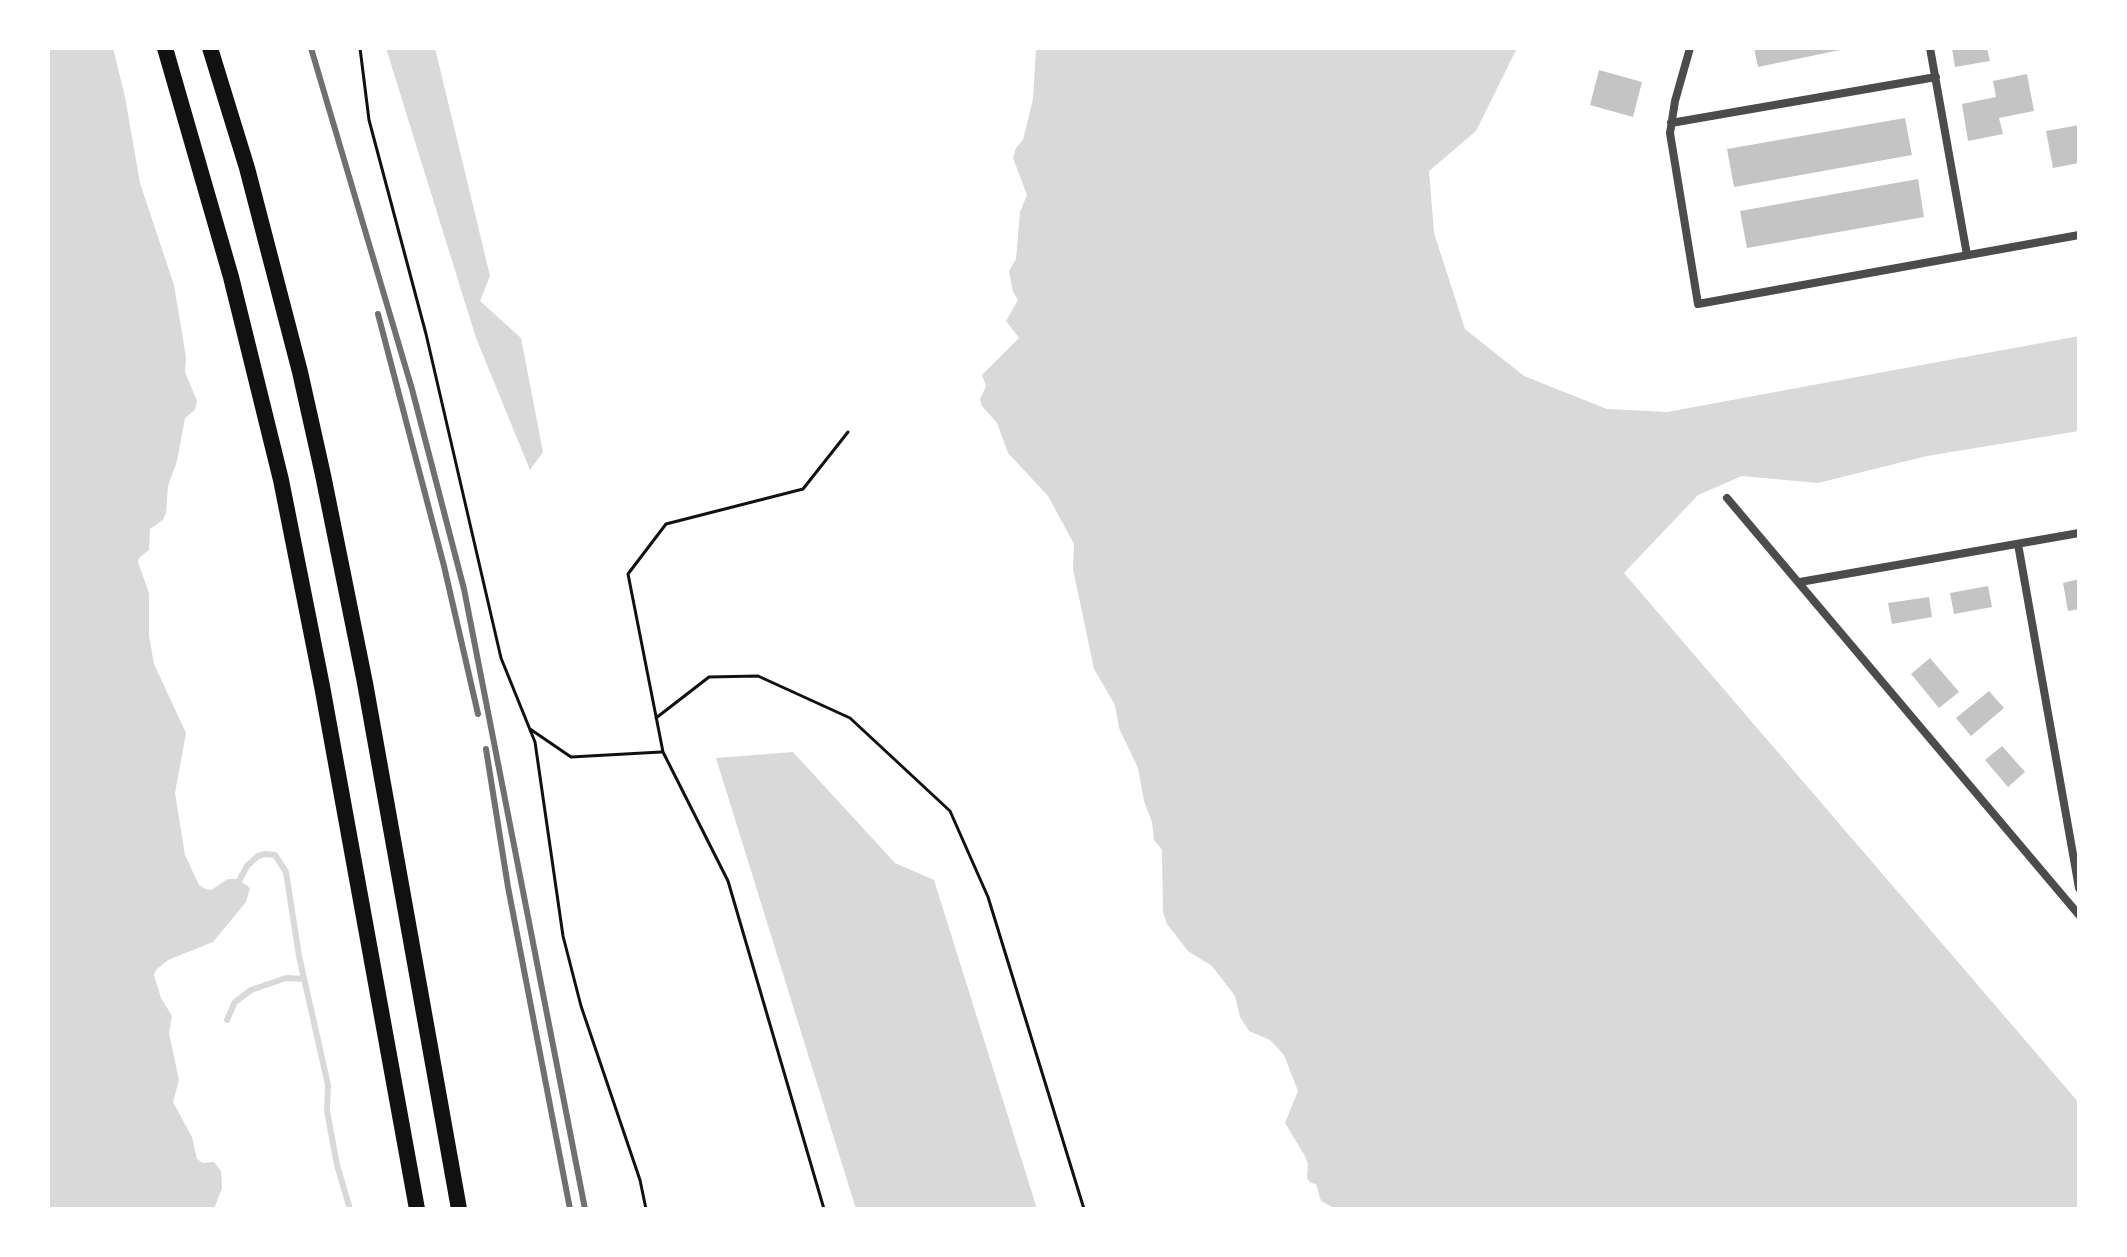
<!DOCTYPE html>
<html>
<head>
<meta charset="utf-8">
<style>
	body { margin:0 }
	#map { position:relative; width:2127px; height:1257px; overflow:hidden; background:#fff; font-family:"Fira Sans Condensed",sans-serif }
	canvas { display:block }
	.frame { position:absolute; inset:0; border:50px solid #fff; pointer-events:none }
</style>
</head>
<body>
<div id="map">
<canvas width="2127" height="1257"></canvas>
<div class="frame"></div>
</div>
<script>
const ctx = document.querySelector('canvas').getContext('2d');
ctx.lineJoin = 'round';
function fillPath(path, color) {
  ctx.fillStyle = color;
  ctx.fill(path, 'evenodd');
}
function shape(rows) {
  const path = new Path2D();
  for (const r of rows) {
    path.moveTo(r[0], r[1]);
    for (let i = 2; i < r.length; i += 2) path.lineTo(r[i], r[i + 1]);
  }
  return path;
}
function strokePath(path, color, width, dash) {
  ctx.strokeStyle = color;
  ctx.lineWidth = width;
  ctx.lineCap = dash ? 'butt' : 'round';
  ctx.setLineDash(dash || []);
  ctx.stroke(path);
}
const water = shape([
	[48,48,113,48,125,97,140,183,174,285,186,357,185,372,197,401,195,410,185,418,177,461,168,486,166,513,163,520,150,529,149,550,139,558,138,562,149,593,149,636,154,664,186,733,175,793,185,855,199,885,205,889,211,890,228,879,238,879,250,888,246,902,213,942,168,960,156,970,154,975,161,998,172,1016,169,1033,179,1080,173,1102,192,1137,197,1159,203,1163,214,1162,221,1171,222,1188,214,1209,48,1209],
	[386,48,435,48,490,276,480,301,521,338,543,452,530,470,476,338],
	[1036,48,1517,48,1476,131,1429,171,1434,233,1465,329,1524,376,1607,409,1667,412,2079,336,2079,431,1927,456,1818,483,1742,476,1698,495,1624,573,2079,1103,2079,1209,1336,1209,1321,1201,1316,1184,1311,1183,1307,1178,1308,1164,1305,1156,1285,1123,1298,1091,1284,1055,1270,1040,1249,1031,1240,1017,1235,996,1212,966,1188,951,1167,924,1163,912,1162,850,1154,840,1152,822,1144,801,1138,768,1119,728,1115,705,1094,669,1073,569,1074,544,1048,496,1008,453,997,423,982,406,980,399,986,386,982,375,1019,338,1006,321,1018,300,1013,292,1009,271,1016,259,1020,212,1027,195,1013,158,1016,148,1023,140,1033,99],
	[793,752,895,863,934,880,1037,1209,856,1209,716,758]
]);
const stream = shape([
	[240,879,247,866,258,856,265,854,275,855,286,872,299,956,328,1085,327,1111,337,1165,350,1209],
	[227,1020,235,1002,251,990,286,978,304,979]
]);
const building = shape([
	[1754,48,1845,48,1845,49,1758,67],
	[1952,48,1987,48,1990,61,1955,67],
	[1599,70,1642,82,1633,117,1590,105],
	[2027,74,2034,111,1999,118,2003,134,1968,141,1962,104,1996,97,1993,81],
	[1905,118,1912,155,1734,187,1727,149],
	[2079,125,2079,163,2053,168,2046,131],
	[1918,179,1924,217,1747,248,1740,211],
	[2079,579,2079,609,2068,611,2063,583],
	[1988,586,1992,607,1954,614,1950,593],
	[1929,597,1932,617,1892,624,1888,603],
	[1930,658,1959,692,1939,708,1911,674],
	[1989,691,2004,708,1971,736,1956,718],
	[2002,746,2025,772,2008,787,1985,760]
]);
const path = shape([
	[360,48,369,120,426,334,501,658,535,742,563,936,581,1006,640,1180,646,1209],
	[656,718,709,677,758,676,850,718,950,811,988,897,1084,1209],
	[530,729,571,757,661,752],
	[824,1209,728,881,663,752,628,574,666,524,803,489,848,432]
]);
const minor = shape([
	[1690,48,1675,101,1670,133,1698,304,2079,235],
	[1930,48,1967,255],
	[1671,123,1936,77],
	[1727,498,2079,915],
	[2018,544,2079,888],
	[1800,582,2079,533]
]);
const motorway = shape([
	[165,48,231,277,281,480,322,686,417,1209],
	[210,48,247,168,300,372,323,475,365,683,459,1209]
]);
const rail = shape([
	[311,48,412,389,464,589,585,1209],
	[378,314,444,566,478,714],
	[486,749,508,887,570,1209]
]);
fillPath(water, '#d9d9d9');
strokePath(stream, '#d9d9d9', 6);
fillPath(building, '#c4c4c4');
strokePath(path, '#111', 3);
strokePath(minor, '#4c4c4c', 8);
strokePath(motorway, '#111', 16);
strokePath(rail, '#707070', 6);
</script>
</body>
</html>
